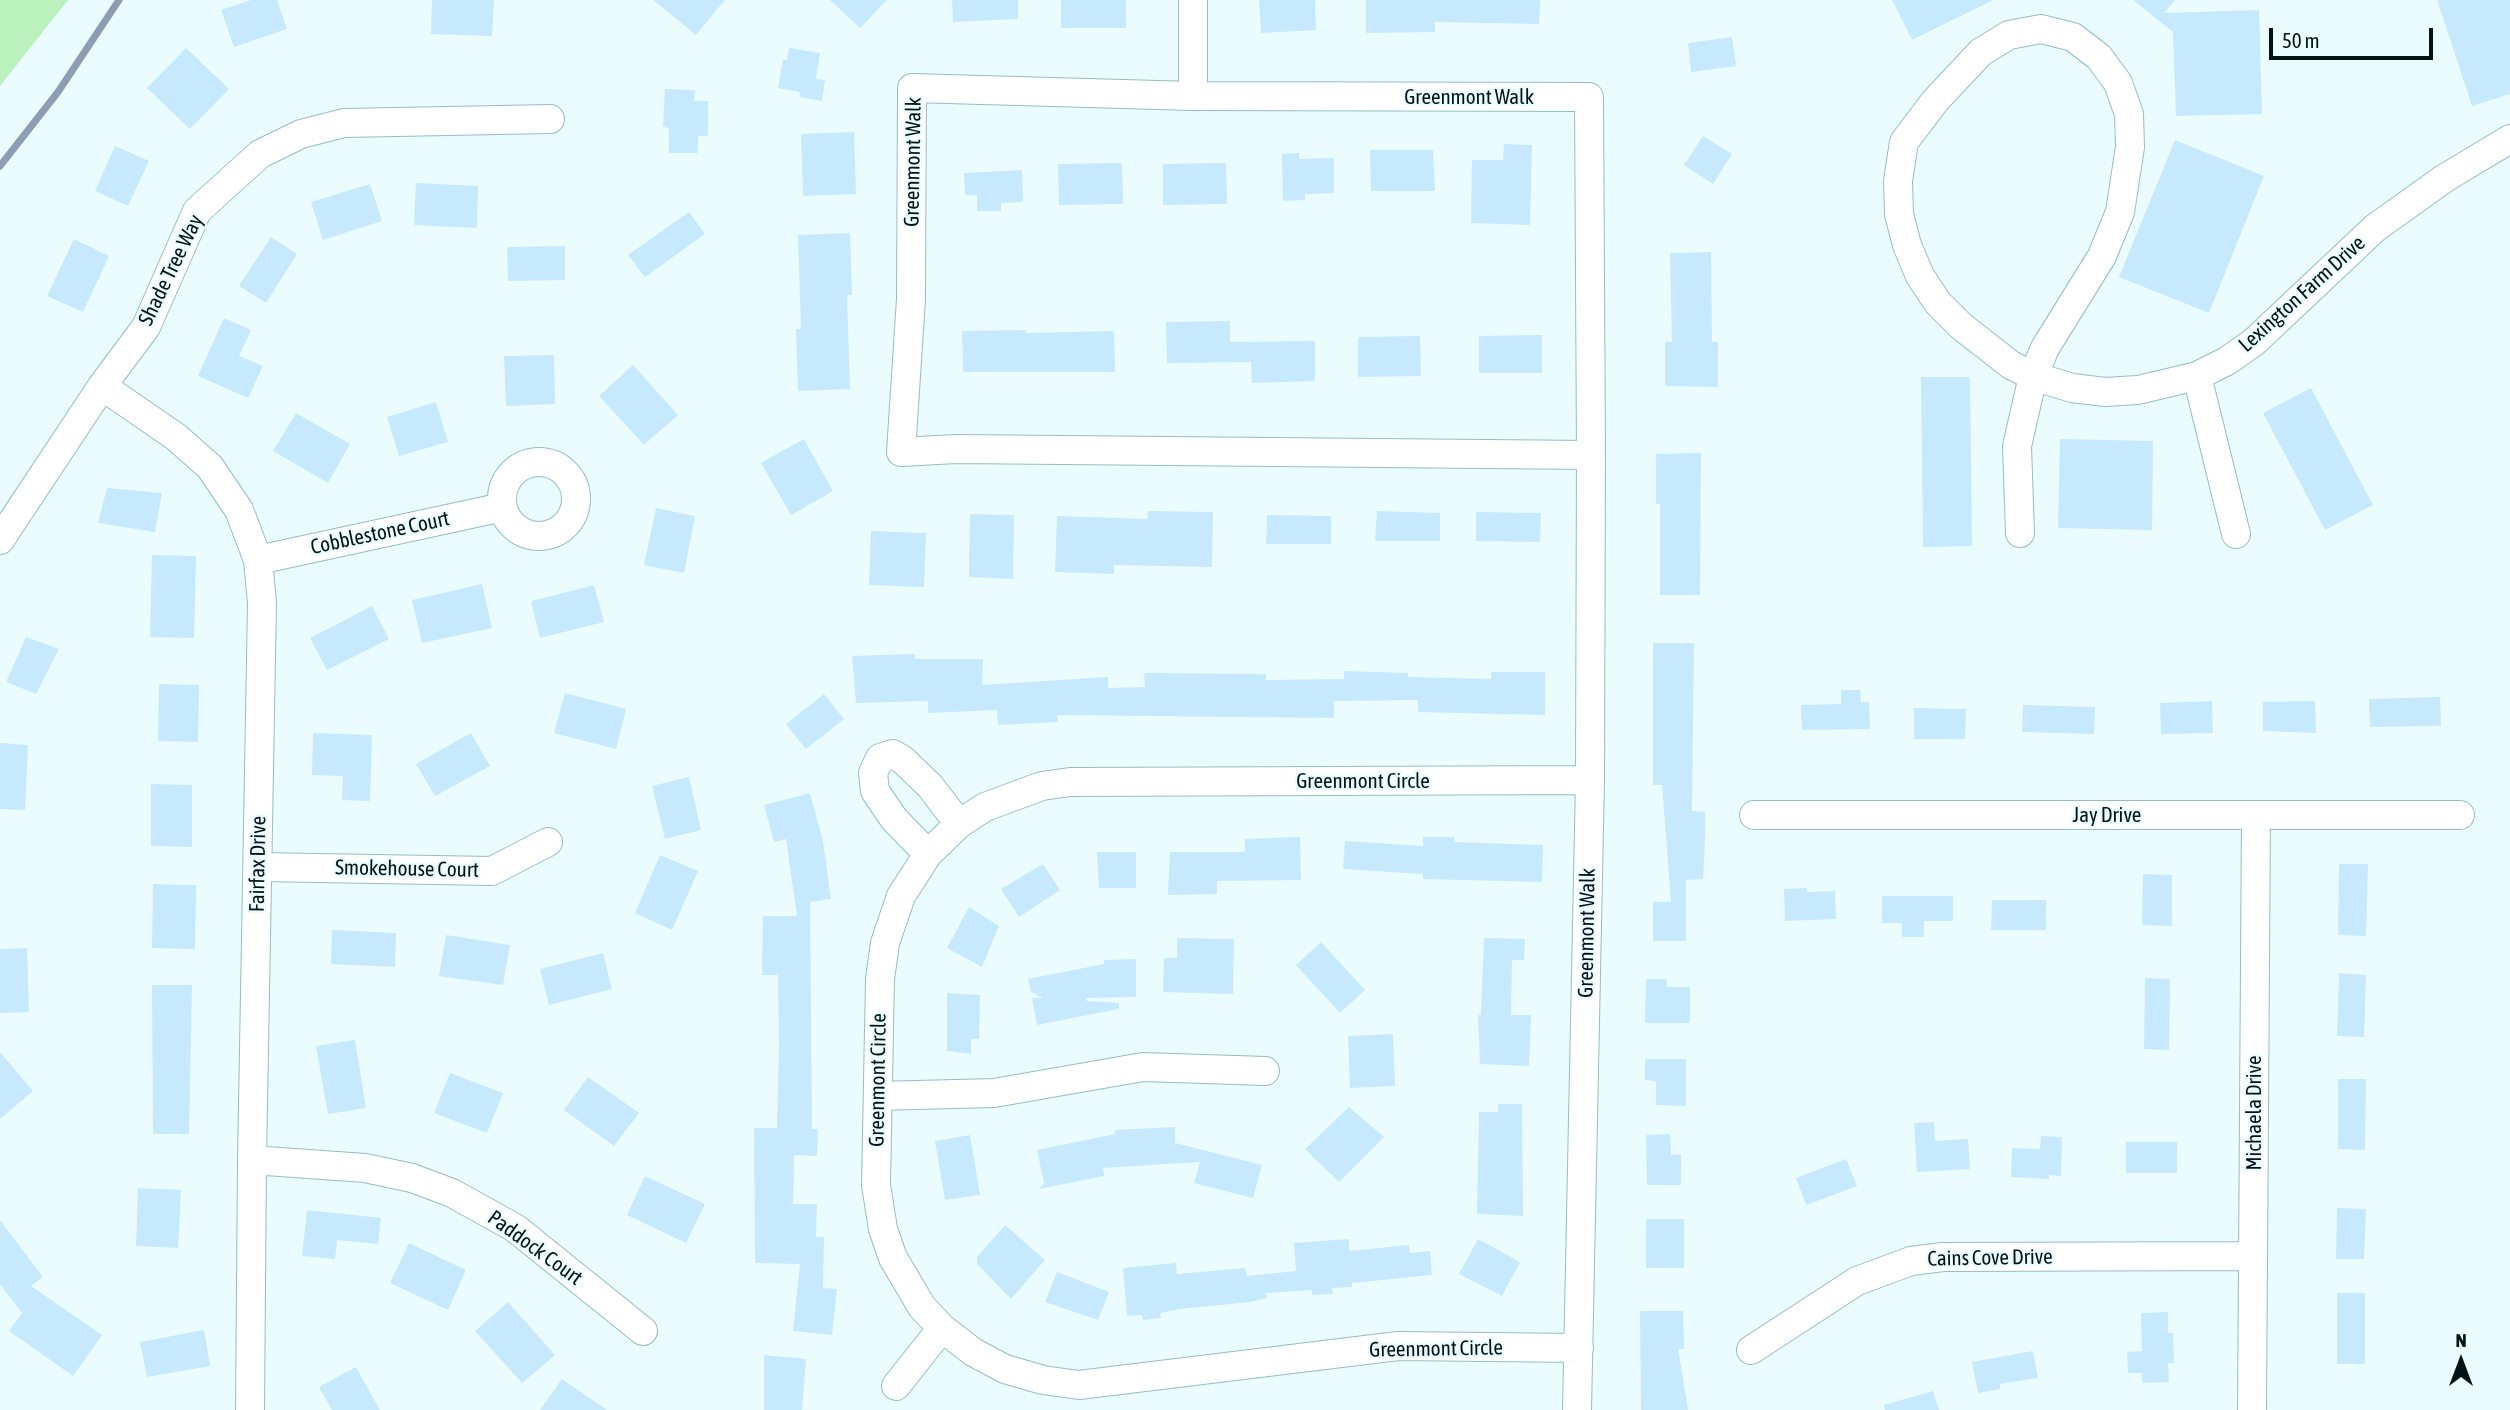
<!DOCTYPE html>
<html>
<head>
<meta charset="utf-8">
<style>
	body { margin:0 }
	#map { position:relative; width:2510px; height:1410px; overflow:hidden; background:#eafcfe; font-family:"Asap Condensed",sans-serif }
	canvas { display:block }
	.north { position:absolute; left:2426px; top:1326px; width:70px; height:70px; -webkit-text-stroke:5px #eafcfe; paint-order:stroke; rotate:0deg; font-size:19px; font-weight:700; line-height:28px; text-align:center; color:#031214 }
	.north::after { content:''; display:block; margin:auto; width:24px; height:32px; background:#031214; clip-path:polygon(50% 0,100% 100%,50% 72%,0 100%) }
	.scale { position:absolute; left:2269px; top:28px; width:164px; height:32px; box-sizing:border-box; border:4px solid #031214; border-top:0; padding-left:9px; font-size:21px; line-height:24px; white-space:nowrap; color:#031214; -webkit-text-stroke:5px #eafcfe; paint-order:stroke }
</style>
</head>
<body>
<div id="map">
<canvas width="2510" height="1410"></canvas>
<div class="north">N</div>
<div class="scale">50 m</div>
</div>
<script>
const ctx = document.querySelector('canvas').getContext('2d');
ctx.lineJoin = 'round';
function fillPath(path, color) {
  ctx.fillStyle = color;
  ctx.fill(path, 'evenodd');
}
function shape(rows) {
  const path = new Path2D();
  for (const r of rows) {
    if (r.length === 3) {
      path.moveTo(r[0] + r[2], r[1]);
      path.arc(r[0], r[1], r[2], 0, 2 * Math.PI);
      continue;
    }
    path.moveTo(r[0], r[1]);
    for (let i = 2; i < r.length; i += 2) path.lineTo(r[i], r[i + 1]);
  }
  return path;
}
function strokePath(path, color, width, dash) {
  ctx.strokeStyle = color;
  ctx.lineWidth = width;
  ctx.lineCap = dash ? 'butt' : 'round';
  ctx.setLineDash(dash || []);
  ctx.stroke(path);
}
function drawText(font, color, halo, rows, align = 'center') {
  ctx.font = font + ' "Asap Condensed",sans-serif';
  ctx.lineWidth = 5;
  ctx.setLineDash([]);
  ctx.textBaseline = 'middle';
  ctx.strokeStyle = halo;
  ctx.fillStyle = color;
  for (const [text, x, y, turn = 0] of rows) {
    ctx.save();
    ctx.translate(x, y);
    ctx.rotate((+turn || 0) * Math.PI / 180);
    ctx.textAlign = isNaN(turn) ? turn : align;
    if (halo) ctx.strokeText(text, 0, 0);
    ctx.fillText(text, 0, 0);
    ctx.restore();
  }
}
const green = shape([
	[0,0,68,0,0,86]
]);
const stream = shape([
	[0,166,58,92,119,0]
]);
const building = shape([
	[251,0,277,0,287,29,234,47,221,10],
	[432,0,494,0,492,36,431,34],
	[653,0,725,0,696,35],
	[830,0,887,0,860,28],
	[952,0,1018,0,1018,19,953,22],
	[1061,0,1126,0,1126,28,1061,28],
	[1259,0,1315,0,1316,30,1261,33],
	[1366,0,1540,0,1539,24,1435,22,1435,32,1366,33],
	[1892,0,1993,0,1912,40],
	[2133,0,2175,0,2164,13,2259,10,2262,114,2176,116,2173,32],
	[2437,0,2510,0,2510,94,2472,106],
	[1732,37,1736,66,1691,72,1688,43],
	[186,48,229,89,190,129,147,88],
	[789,48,820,53,816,79,825,80,822,101,799,97,800,92,778,88,783,60,787,60],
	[665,89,695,90,694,101,708,101,708,136,698,136,698,153,669,153,669,129,663,126],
	[854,132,856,194,803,196,801,134],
	[1703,136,1732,154,1713,184,1684,165],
	[2175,140,2264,176,2209,313,2119,277],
	[1504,144,1532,145,1530,225,1471,223,1472,160,1503,160],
	[115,146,149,161,128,206,95,191],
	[1370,150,1433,150,1435,191,1371,191],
	[1299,153,1299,159,1334,158,1334,193,1305,194,1305,200,1283,201,1282,154],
	[1122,163,1123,204,1059,205,1058,164],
	[1226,163,1227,204,1163,205,1163,164],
	[1022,170,1023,202,1001,203,1001,211,977,211,977,195,965,195,964,173],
	[416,183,478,186,477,228,414,225],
	[370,184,382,221,323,240,311,202],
	[689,212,705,234,645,277,628,255],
	[850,233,852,295,847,295,850,389,798,391,796,329,801,329,798,235],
	[271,237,297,254,266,303,239,286],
	[74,239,109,256,83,312,47,296],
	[565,246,565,280,508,281,507,247],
	[1711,252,1712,342,1718,342,1718,387,1665,386,1665,342,1672,342,1670,253],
	[224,318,251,330,239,356,263,366,248,398,198,376],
	[1230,321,1230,342,1315,341,1315,381,1252,383,1251,362,1167,363,1166,322],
	[1026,330,1026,333,1114,331,1115,372,963,372,962,331],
	[1542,335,1542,373,1479,373,1479,336],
	[1420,336,1421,376,1358,377,1358,337],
	[554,355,555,404,506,406,504,356],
	[633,365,678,415,644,445,599,396],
	[1921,377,1970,377,1972,546,1923,547],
	[2311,388,2373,505,2325,530,2263,413],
	[436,402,448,442,399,456,387,417],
	[296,413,350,444,328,483,273,451],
	[804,439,833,491,791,515,761,463],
	[2060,439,2153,441,2152,530,2058,528],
	[1701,453,1700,595,1660,595,1660,504,1656,504,1656,454],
	[107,488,162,493,155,532,98,523],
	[656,508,695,516,684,573,644,565],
	[1148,511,1213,512,1212,567,1114,565,1114,574,1055,572,1057,516,1147,519],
	[1377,511,1440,513,1440,541,1375,541],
	[1476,512,1541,513,1540,542,1476,541],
	[970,514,1014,515,1013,579,969,577],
	[1267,515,1331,516,1331,544,1266,544],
	[871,531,926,533,924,587,869,585],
	[152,555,196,556,194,638,150,637],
	[482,584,492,628,422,643,412,600],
	[594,585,604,622,540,638,531,601],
	[372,606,389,639,327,670,310,638],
	[26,637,59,649,36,694,6,682],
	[1653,643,1694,643,1692,811,1705,812,1705,838,1703,879,1686,880,1686,941,1653,941,1653,902,1671,902,1662,785,1653,785],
	[915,654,915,659,983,659,982,685,1108,677,1108,688,1145,687,1144,673,1266,674,1266,680,1344,679,1344,671,1408,673,1408,677,1491,679,1491,672,1545,672,1545,715,1418,712,1418,700,1334,701,1334,718,1057,715,1058,722,998,725,997,710,928,713,928,701,856,703,852,656],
	[159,684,199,685,198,742,158,741],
	[1841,690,1860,690,1861,702,1869,702,1870,729,1802,730,1801,705,1841,704],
	[565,693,626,709,616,749,554,733],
	[824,694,844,719,806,749,786,724],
	[2440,697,2441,726,2370,727,2369,699],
	[2212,701,2213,733,2161,734,2160,703],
	[2315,701,2316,733,2263,731,2263,702],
	[2023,705,2095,707,2094,734,2022,732],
	[1914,708,1966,709,1965,739,1914,739],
	[313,733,372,735,370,801,342,800,343,776,312,775],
	[471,733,490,766,435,796,416,764],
	[0,743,28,745,25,810,0,809],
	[689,777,701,830,665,839,652,786],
	[151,784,192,785,192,847,151,846],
	[810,793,823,841,831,899,810,902,812,1129,818,1129,817,1156,794,1155,793,1204,817,1204,816,1237,824,1237,823,1288,837,1289,832,1335,793,1331,800,1264,755,1263,754,1128,777,1128,779,1046,778,975,762,975,763,916,797,916,786,839,774,842,764,805],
	[1300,837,1301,880,1217,881,1217,894,1168,895,1170,852,1245,852,1245,839],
	[1423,837,1454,837,1455,842,1543,845,1542,882,1423,879,1423,874,1343,869,1345,841,1423,846],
	[1097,852,1136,852,1136,888,1099,888],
	[660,855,698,871,672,930,635,913],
	[1043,864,1060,890,1019,917,1001,889],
	[2339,864,2368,864,2366,936,2338,935],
	[2143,874,2172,875,2172,926,2142,925],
	[153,884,196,885,195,949,152,948],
	[1807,888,1807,892,1835,891,1836,919,1785,921,1784,889],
	[1882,896,1953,896,1953,921,1924,921,1924,937,1902,937,1902,923,1882,923],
	[1992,900,2046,900,2046,930,1991,930],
	[969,907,999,926,982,967,947,948],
	[332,930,396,933,395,967,331,964],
	[446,935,510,945,503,985,439,976],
	[1177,938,1234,939,1233,994,1163,992,1164,958,1177,958],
	[1484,938,1525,939,1524,960,1512,960,1511,1015,1531,1015,1529,1066,1480,1064,1478,1015,1481,1015],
	[1321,942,1365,990,1340,1013,1296,965],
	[27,948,29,1012,0,1013,0,949],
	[603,953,612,989,549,1005,540,969],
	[1136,959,1136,997,1086,998,1087,1001,1119,1003,1119,1009,1037,1025,1032,998,1043,998,1031,992,1028,979,1104,964,1104,960],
	[2339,973,2366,975,2364,1037,2337,1036],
	[2145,978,2170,979,2169,1050,2144,1049],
	[1646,979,1667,979,1667,987,1690,987,1690,1023,1645,1023],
	[152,985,192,985,189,1134,153,1134],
	[947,993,980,995,979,1039,971,1039,971,1054,947,1051],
	[1393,1034,1395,1086,1350,1088,1348,1036],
	[355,1040,366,1108,328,1114,316,1046],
	[0,1052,33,1091,0,1119],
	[1645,1059,1686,1059,1686,1106,1656,1105,1656,1081,1645,1080],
	[450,1073,503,1093,487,1133,434,1113],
	[588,1077,639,1113,614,1146,564,1110],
	[2338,1079,2366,1079,2365,1150,2338,1149],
	[1498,1104,1522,1104,1523,1216,1477,1214,1479,1112,1498,1112],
	[1349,1107,1384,1137,1339,1182,1305,1149],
	[1934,1122,1935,1141,1968,1139,1970,1169,1917,1172,1914,1123],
	[1175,1127,1175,1143,1262,1165,1253,1198,1194,1183,1200,1162,1103,1168,1104,1176,1039,1189,1044,1183,1037,1150,1115,1134,1115,1130],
	[1670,1134,1671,1155,1681,1154,1681,1185,1647,1185,1646,1135],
	[970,1135,980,1195,945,1200,935,1141],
	[2041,1136,2062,1137,2061,1176,2049,1175,2049,1179,2011,1177,2012,1148,2040,1149],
	[2126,1142,2177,1142,2177,1173,2126,1173],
	[1846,1159,1857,1186,1806,1205,1796,1178],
	[645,1176,705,1204,686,1243,627,1215],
	[138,1188,181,1190,178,1248,136,1246],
	[2337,1208,2366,1209,2364,1259,2336,1259],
	[307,1210,381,1218,378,1244,337,1240,335,1259,302,1256],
	[1646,1219,1684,1219,1684,1268,1646,1268],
	[0,1220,43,1277,31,1286,102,1335,73,1376,9,1331,22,1313,0,1284],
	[1005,1225,1045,1260,1011,1299,977,1264,977,1257],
	[1349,1239,1349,1251,1409,1245,1410,1253,1430,1251,1432,1275,1352,1283,1352,1287,1332,1288,1333,1294,1312,1295,1312,1290,1266,1293,1267,1298,1250,1302,1180,1309,1160,1313,1161,1318,1143,1320,1142,1315,1127,1316,1123,1268,1176,1263,1177,1274,1245,1268,1247,1276,1296,1271,1294,1243],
	[1478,1239,1520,1262,1502,1296,1459,1274],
	[409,1243,466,1270,448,1310,390,1283],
	[1057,1272,1109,1292,1098,1320,1045,1302],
	[2337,1293,2365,1293,2365,1364,2337,1364],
	[508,1302,555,1355,522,1383,475,1331],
	[1640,1311,1683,1311,1684,1349,1678,1349,1688,1410,1641,1410],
	[2168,1312,2168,1333,2173,1333,2174,1363,2168,1363,2169,1382,2142,1383,2142,1373,2128,1373,2127,1352,2142,1351,2141,1313],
	[204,1330,210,1366,147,1377,140,1342],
	[2033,1351,2038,1378,2000,1384,2000,1389,1978,1393,1972,1362],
	[764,1355,806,1359,802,1410,764,1410],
	[356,1367,380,1410,332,1410,319,1387],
	[562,1379,607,1410,540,1410],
	[1933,1391,1939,1410,1885,1410,1884,1405]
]);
const minor = shape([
	[1193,0,1193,96],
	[2041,29,2073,37,2099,57,2118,83,2129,114,2130,147,2120,212,2102,256,2045,348,2033,376,2011,365,1961,326,1938,303,1920,276,1907,245,1899,214,1898,181,1904,142,1935,101,1981,52,2009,35,2041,29],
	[2197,376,2236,534],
	[102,386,176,437,210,467,239,510,258,560,262,603,252,1160,250,1410],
	[539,499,37],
	[2020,533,2017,446,2033,376,2072,388,2105,392,2138,390,2197,376,2227,361,2254,342,2375,228,2445,178,2510,139],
	[0,540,102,386,146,327,197,211,260,154,301,134,344,123,550,119],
	[258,560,503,507],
	[1754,815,2460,815],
	[928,854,894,819,875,791,873,773,880,758,893,754,903,760,930,786,959,824],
	[258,867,492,871,548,842],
	[878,1096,994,1093,1143,1067,1265,1071],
	[252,1160,365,1168,412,1178,452,1193,515,1228,643,1331],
	[1579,1348,1398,1346,1079,1385,1043,1380,1005,1369,973,1352,942,1328,922,1307,893,1258,883,1229,876,1185,880,979,885,943,901,896,928,854,959,824,985,807,1042,786,1070,782,1590,780],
	[1751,1350,1857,1281,1911,1261,1943,1257,2253,1256],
	[896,1386,942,1328],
	[1577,1410,1590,780,1591,455,1589,97,1193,96,912,88,911,299,901,452,956,449,1591,455],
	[2252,1410,2256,815]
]);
const streetNames = [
	["Greenmont Walk",1469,97],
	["Greenmont Walk",913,162,-89],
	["Shade Tree Way",171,270,-64],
	["Lexington Farm Drive",2302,294,-42],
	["Cobblestone Court",380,533,-12],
	["Greenmont Circle",1363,781],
	["Jay Drive",2107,815],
	["Fairfax Drive",258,864,-89],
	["Smokehouse Court",407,869,1],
	["Greenmont Walk",1587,933,-89],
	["Greenmont Circle",878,1080,-89],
	["Michaela Drive",2254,1113,-90],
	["Paddock Court",535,1248,36],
	["Cains Cove Drive",1990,1258,-1],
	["Greenmont Circle",1436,1349,-1]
];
fillPath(green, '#bbf1bd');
strokePath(stream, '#8d9db3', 7);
fillPath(building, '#c7e9fe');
strokePath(minor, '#92bec3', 30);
strokePath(minor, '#fff', 28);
drawText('21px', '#031214', '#eafcfe', streetNames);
</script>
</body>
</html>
